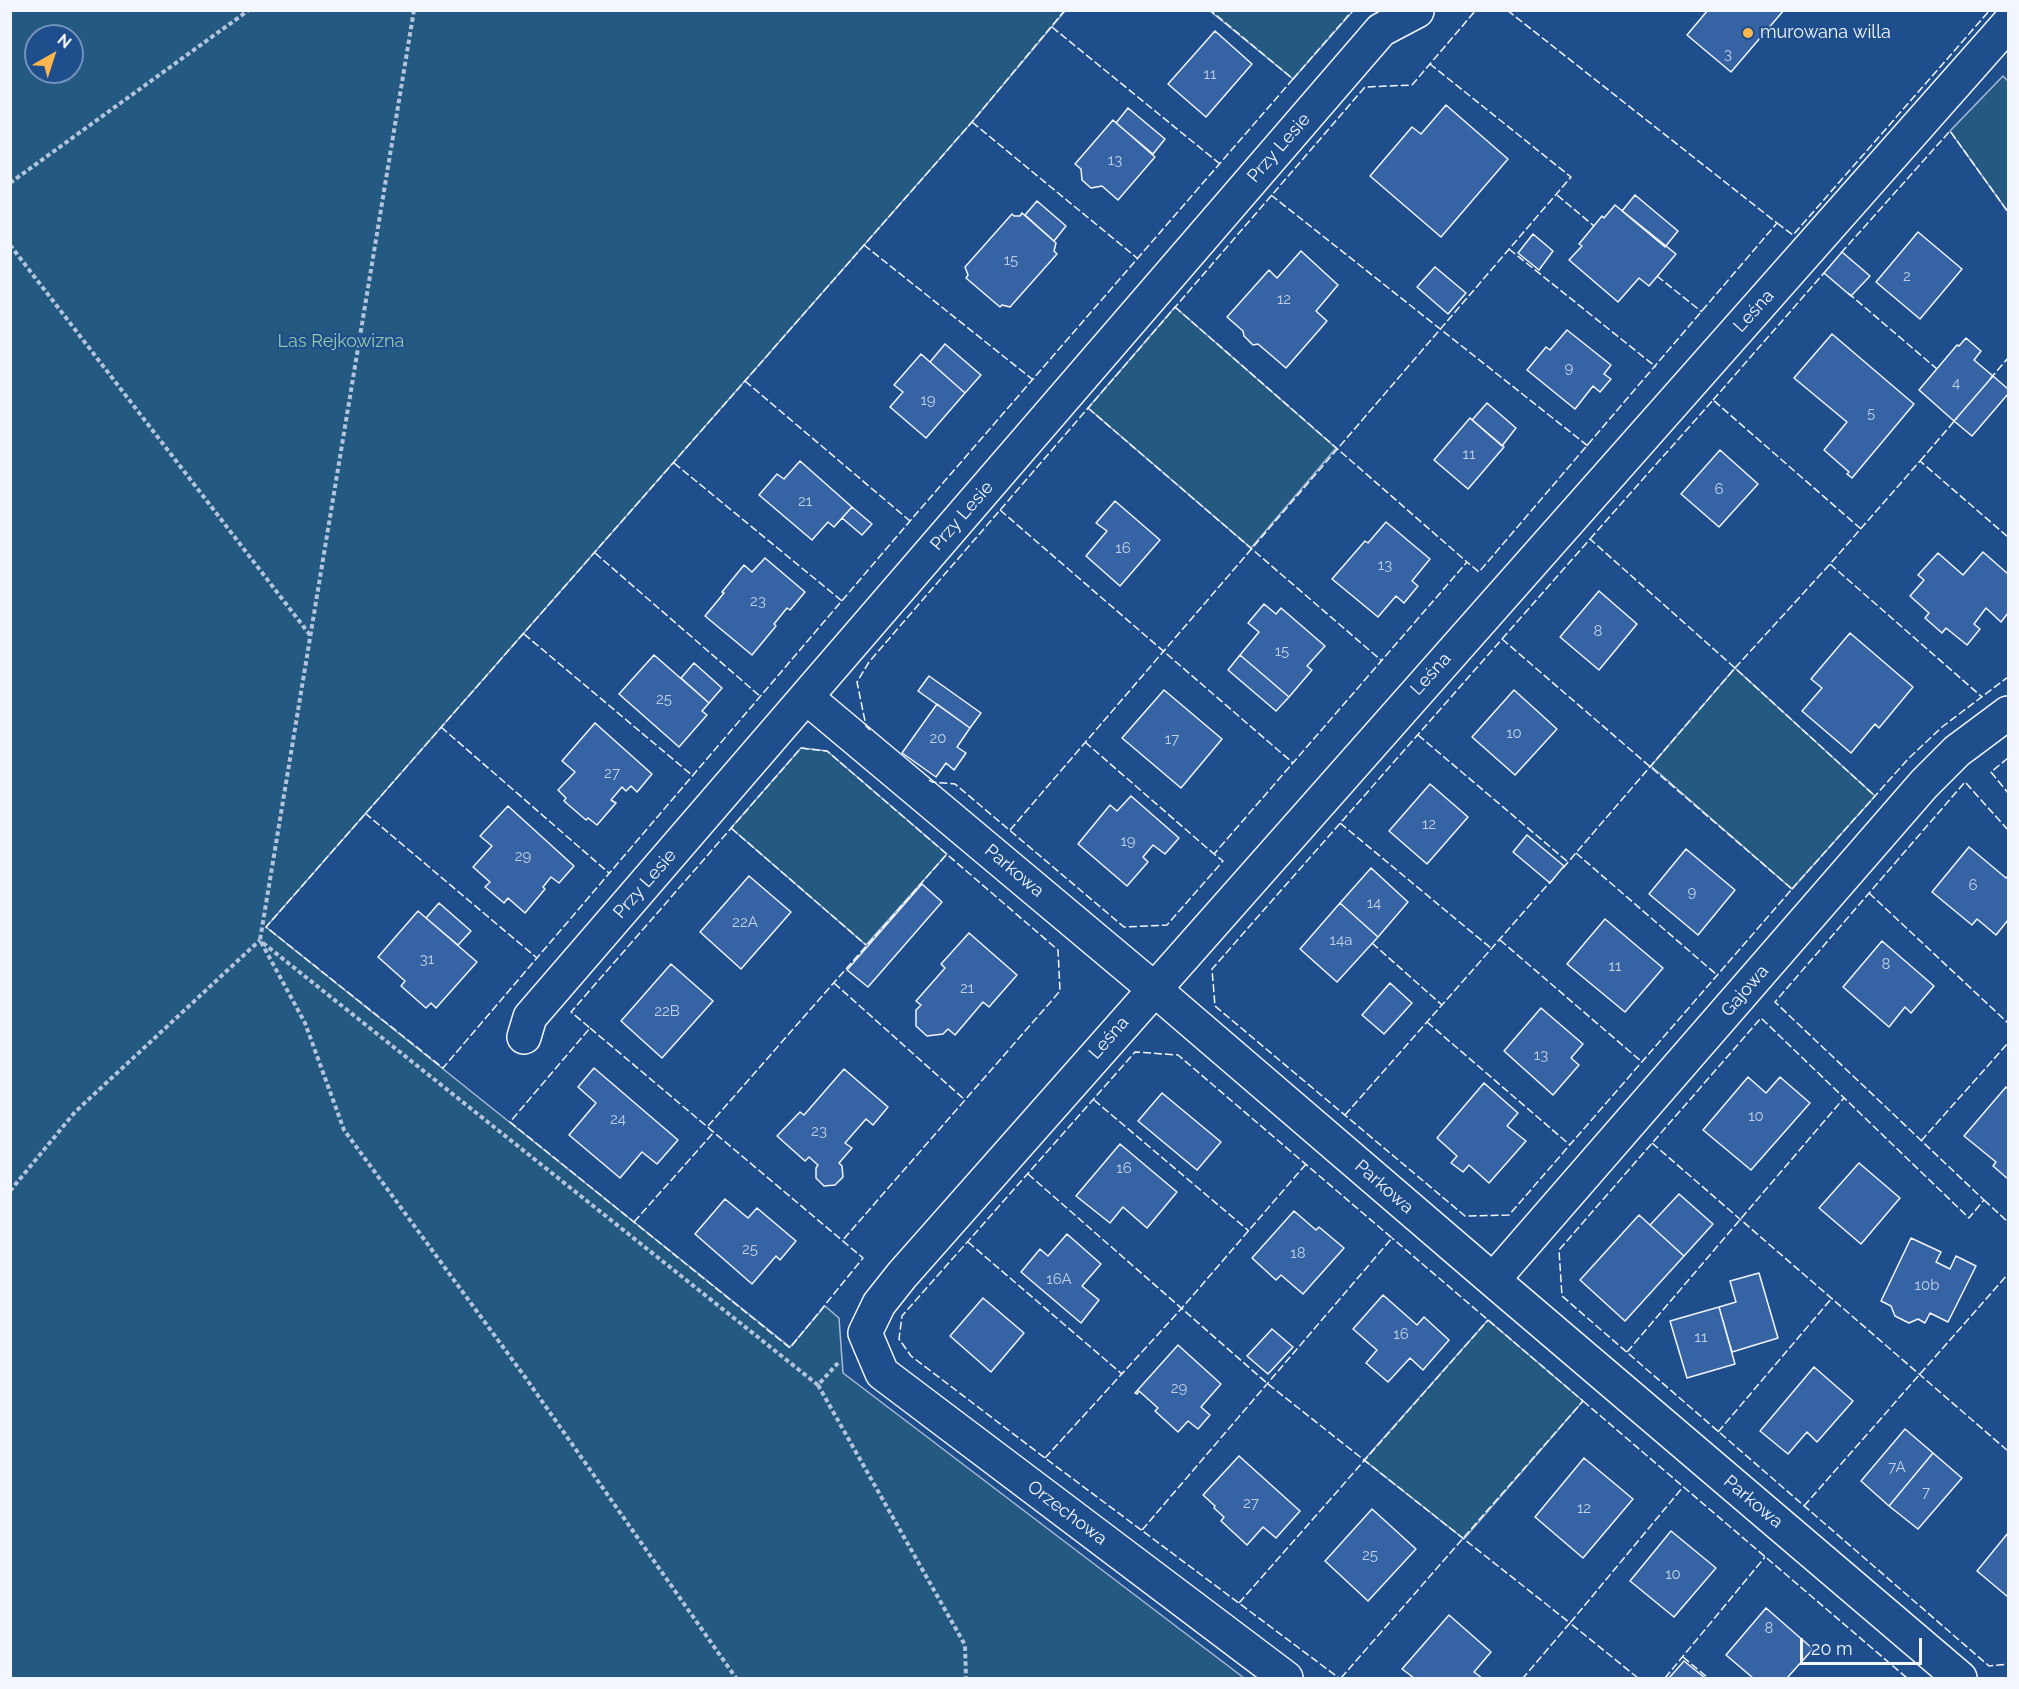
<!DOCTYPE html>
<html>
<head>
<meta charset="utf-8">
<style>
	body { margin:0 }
	#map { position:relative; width:2019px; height:1689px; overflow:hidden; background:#1f4e8c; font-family:Raleway,sans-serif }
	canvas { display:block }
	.frame { position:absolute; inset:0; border:12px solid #f2f6ff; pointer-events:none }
	.north { position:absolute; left:24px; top:24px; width:60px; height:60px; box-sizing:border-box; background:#1f4e8c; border:2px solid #7391ba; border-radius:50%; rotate:39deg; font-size:16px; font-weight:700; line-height:24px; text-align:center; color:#f2f6ff }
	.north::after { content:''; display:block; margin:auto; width:21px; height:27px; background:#ffb74d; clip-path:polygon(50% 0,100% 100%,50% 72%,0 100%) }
	.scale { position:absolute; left:1800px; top:1638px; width:122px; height:27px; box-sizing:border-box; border:3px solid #f2f6ff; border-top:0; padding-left:8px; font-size:18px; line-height:21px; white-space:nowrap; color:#f2f6ff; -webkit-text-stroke:4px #1f4e8c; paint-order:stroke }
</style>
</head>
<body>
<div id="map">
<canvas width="2019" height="1689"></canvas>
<div class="frame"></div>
<div class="north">N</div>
<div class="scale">20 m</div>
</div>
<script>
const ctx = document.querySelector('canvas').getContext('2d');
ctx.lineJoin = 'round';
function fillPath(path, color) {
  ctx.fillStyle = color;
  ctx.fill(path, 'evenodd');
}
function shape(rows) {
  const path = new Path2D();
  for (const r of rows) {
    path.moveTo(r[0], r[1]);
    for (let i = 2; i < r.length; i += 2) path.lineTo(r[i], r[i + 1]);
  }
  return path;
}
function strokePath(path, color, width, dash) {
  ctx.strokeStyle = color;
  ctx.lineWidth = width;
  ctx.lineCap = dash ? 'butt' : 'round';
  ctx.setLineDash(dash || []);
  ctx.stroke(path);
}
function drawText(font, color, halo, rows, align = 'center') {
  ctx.font = font + ' Raleway,sans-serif';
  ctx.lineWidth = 4.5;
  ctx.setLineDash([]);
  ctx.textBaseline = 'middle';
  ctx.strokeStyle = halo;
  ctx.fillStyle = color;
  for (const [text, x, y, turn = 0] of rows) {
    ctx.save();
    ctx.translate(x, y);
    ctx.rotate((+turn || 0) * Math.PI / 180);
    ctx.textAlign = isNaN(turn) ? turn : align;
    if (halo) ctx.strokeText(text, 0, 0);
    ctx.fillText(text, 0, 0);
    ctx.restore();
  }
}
const green = shape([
	[11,10,1065,11,972,122,266,927,790,1347,825,1306,839,1318,843,1373,1244,1678,11,1678,11,10],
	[36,36,72,36,72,72,36,72,36,36],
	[1210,11,1353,11,1293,79,1210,11],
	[2003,76,2008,81,2008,212,1950,131,2003,76],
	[1175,307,1336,448,1251,548,1088,408,1175,307],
	[1735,668,1875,796,1792,889,1651,766,1735,668],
	[801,748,827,751,947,854,866,945,731,828,801,748],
	[1488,1320,1583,1401,1464,1539,1364,1460,1488,1320]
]);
const building = shape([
	[1708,10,1784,10,1731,72,1687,35,1708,10],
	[1215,31,1252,64,1206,117,1168,84,1215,31],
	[1446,105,1508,159,1441,237,1370,176,1412,127,1421,134,1446,105],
	[1128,108,1165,139,1153,154,1116,123,1128,108],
	[1113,120,1155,157,1118,200,1102,186,1091,188,1082,180,1081,169,1075,164,1113,120],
	[1635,195,1678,231,1665,247,1622,211,1635,195],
	[1037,201,1066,226,1054,241,1025,215,1037,201],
	[1615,205,1676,254,1649,286,1639,278,1618,302,1569,260,1582,246,1579,244,1602,216,1604,218,1615,205],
	[1022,213,1056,243,1054,251,1057,254,1010,307,1002,305,1000,307,966,278,968,275,965,267,1012,214,1014,216,1020,216,1022,213],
	[1918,232,1962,269,1920,319,1876,282,1918,232],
	[1533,234,1553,251,1539,270,1518,253,1533,234],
	[1301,251,1338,285,1316,311,1327,321,1286,368,1258,344,1253,345,1244,336,1243,331,1227,317,1269,270,1277,278,1301,251],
	[1842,252,1870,276,1851,296,1824,273,1842,252],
	[1435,267,1466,293,1448,314,1417,287,1435,267],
	[1567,330,1611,365,1604,374,1611,379,1600,392,1593,386,1575,409,1527,370,1546,347,1550,350,1567,330],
	[1832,334,1914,404,1852,478,1847,474,1849,472,1824,450,1847,422,1794,378,1832,334],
	[1966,338,1981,351,1974,360,1993,376,1954,421,1919,390,1957,345,1959,346,1966,338],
	[945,344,981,375,965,393,930,362,945,344],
	[921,354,965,393,926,438,890,407,903,392,894,385,921,354],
	[1993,376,2008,389,2008,394,1972,436,1954,421,1993,376],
	[1487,403,1516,428,1502,446,1472,420,1487,403],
	[1470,418,1504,447,1468,489,1434,460,1470,418],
	[1720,450,1758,484,1719,527,1681,494,1720,450],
	[800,461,852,507,834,527,828,522,812,540,759,495,777,474,784,479,800,461],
	[1115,501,1160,540,1120,586,1086,556,1107,531,1096,523,1115,501],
	[852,507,872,524,862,535,842,518,852,507],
	[1386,522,1430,559,1412,581,1418,586,1404,603,1396,596,1378,617,1332,579,1365,541,1368,543,1386,522],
	[1983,552,2008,574,2008,613,2001,622,1986,608,1974,624,1980,629,1967,645,1946,628,1942,633,1925,618,1929,613,1910,596,1924,580,1918,575,1938,553,1963,575,1983,552],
	[765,558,805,592,790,610,787,608,774,624,776,626,752,655,705,616,724,593,722,592,744,565,752,572,765,558],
	[1599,591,1637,624,1599,670,1560,637,1599,591],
	[1264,604,1276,614,1281,608,1325,646,1307,666,1312,670,1289,697,1240,655,1259,632,1248,623,1264,604],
	[1850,633,1913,687,1879,728,1875,724,1851,753,1802,711,1822,688,1811,679,1850,633],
	[654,655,709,703,702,711,707,715,679,747,619,694,654,655],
	[1240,655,1289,697,1276,711,1228,670,1240,655],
	[694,663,722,688,709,703,681,678,694,663],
	[929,676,981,713,970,728,918,691,929,676],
	[1164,690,1222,739,1181,788,1122,738,1164,690],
	[1514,690,1557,729,1515,775,1472,737,1514,690],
	[937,704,970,728,957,747,966,753,954,770,946,763,936,777,902,753,937,704],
	[595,723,652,774,637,792,631,786,626,791,622,787,611,800,616,803,597,825,588,818,586,820,564,801,566,798,558,790,575,772,562,761,595,723],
	[1430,784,1468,817,1427,864,1389,831,1430,784],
	[1131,796,1179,838,1165,854,1153,845,1143,857,1148,862,1127,886,1078,844,1110,805,1117,811,1131,796],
	[508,806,574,866,559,883,551,877,543,887,545,889,525,913,508,898,504,903,485,887,490,882,473,867,492,846,480,836,508,806],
	[1527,835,1564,866,1550,883,1513,852,1527,835],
	[1969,847,2006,878,2008,876,2008,920,1996,935,1977,919,1972,925,1932,892,1969,847],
	[1686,849,1735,890,1698,935,1649,894,1686,849],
	[1371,868,1408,902,1378,937,1340,903,1371,868],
	[749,876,791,912,741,969,700,932,749,876],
	[922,884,942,902,868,987,847,970,922,884],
	[439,903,471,931,458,945,426,918,439,903],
	[1340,903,1378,937,1337,982,1300,949,1340,903],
	[418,911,477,962,436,1008,431,1003,426,1008,401,986,405,981,378,957,418,911],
	[1605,919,1663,968,1625,1012,1567,964,1605,919],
	[969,933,1017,975,989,1007,983,1002,955,1035,948,1029,943,1034,927,1036,916,1026,916,1010,921,1005,916,1001,945,968,941,964,969,933],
	[1882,941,1934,986,1911,1013,1905,1007,1889,1027,1843,987,1882,941],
	[671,964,713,1001,662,1058,621,1021,671,964],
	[1390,983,1412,1003,1384,1034,1362,1015,1390,983],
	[1541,1008,1583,1044,1571,1058,1579,1065,1553,1095,1504,1051,1541,1008],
	[594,1068,678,1140,657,1164,642,1152,620,1178,569,1135,596,1103,578,1087,594,1068],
	[844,1069,888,1107,873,1125,866,1119,845,1143,852,1148,839,1163,842,1166,843,1177,835,1185,824,1186,816,1178,816,1168,818,1165,809,1157,805,1161,777,1136,800,1112,804,1115,844,1069],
	[1748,1077,1766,1093,1780,1077,1810,1103,1751,1170,1703,1130,1748,1077],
	[1484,1083,1518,1113,1507,1126,1526,1141,1489,1183,1469,1165,1463,1172,1451,1163,1457,1156,1437,1138,1484,1083],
	[2006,1087,2008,1089,2008,1179,1993,1166,1996,1162,1964,1136,2006,1087],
	[1162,1093,1221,1142,1197,1170,1138,1121,1162,1093],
	[1120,1144,1177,1192,1147,1228,1123,1207,1110,1223,1076,1196,1120,1144],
	[1859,1163,1900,1198,1861,1244,1819,1208,1859,1163],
	[1679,1194,1713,1224,1684,1256,1650,1225,1679,1194],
	[725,1199,748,1218,757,1208,796,1241,780,1260,776,1256,752,1284,695,1234,725,1199],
	[1294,1211,1316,1230,1319,1227,1344,1248,1303,1294,1281,1275,1276,1280,1252,1258,1294,1211],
	[1639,1215,1684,1256,1625,1321,1580,1280,1639,1215],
	[1067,1234,1101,1264,1082,1286,1099,1300,1081,1323,1021,1272,1040,1249,1048,1256,1067,1234],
	[1911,1238,1941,1252,1936,1262,1950,1269,1956,1256,1976,1266,1948,1322,1930,1313,1925,1323,1918,1319,1909,1323,1895,1316,1891,1306,1881,1301,1911,1238],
	[1759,1273,1778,1338,1732,1352,1719,1307,1736,1302,1730,1281,1759,1273],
	[1383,1295,1417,1325,1424,1317,1449,1340,1423,1370,1410,1358,1388,1382,1366,1363,1377,1350,1353,1329,1383,1295],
	[983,1298,1024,1333,991,1372,950,1336,983,1298],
	[1719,1307,1735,1364,1687,1378,1670,1321,1719,1307],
	[1272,1329,1293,1347,1268,1374,1247,1356,1272,1329],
	[1178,1345,1221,1384,1201,1407,1210,1415,1198,1429,1188,1421,1178,1432,1155,1411,1158,1408,1139,1391,1137,1394,1135,1393,1178,1345],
	[1814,1367,1853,1401,1817,1442,1807,1432,1788,1454,1760,1431,1814,1367],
	[1905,1429,1933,1453,1889,1506,1861,1481,1905,1429],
	[1933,1453,1962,1478,1918,1529,1889,1506,1933,1453],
	[1239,1456,1300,1511,1276,1538,1263,1527,1247,1545,1221,1521,1224,1517,1214,1508,1215,1506,1203,1495,1239,1456],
	[1584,1458,1633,1499,1583,1558,1535,1517,1584,1458],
	[1372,1509,1416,1549,1368,1601,1325,1561,1372,1509],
	[1671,1531,1716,1568,1674,1617,1630,1581,1671,1531],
	[2008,1533,2008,1597,1977,1571,2008,1533],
	[1766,1608,1813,1649,1787,1678,1753,1678,1726,1655,1766,1608],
	[1449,1615,1491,1652,1474,1672,1482,1678,1414,1678,1402,1669,1449,1615],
	[1684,1661,1705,1678,1669,1678,1684,1661]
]);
const path = shape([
	[414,10,260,940,305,1023,344,1130,525,1377,736,1678],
	[10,183,249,10],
	[10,245,310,635],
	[263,943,818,1385,838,1363],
	[10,1191,75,1112,260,940],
	[818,1385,965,1645,966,1678]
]);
const minor = shape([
	[806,697,1153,988,1493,1280,1960,1678],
	[524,1037,530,1017,1381,30,1417,11],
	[1493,1280,1924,784,1957,751,2008,713],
	[1286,1678,882,1373,865,1333,879,1304,902,1275,2008,24]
]);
const fence = shape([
	[1065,10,972,122,266,927,443,1068,910,521,1293,79,1210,10],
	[1052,27,1220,164],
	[1293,79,1353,10],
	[972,122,1137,258],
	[1271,195,1588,446],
	[1557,195,1594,226],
	[1777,223,1793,235,1990,10],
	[864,245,1032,379],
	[1509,249,1656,367],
	[1841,253,1950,131,2008,212],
	[1657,276,1702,312],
	[1848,293,1937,369],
	[1175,307,1467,562],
	[1990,379,2008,358],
	[745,381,910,521],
	[1713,400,1824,273,1825,274],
	[1088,408,1382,661],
	[1920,461,1957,418],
	[674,463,842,601],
	[1000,510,1293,763],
	[1590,539,1713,400,1861,529],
	[595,553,761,697],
	[1830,564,1982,697],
	[524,634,693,776],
	[1502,639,1792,889,1509,1215,1465,1216,1215,1006,1212,969,1502,639],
	[1502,639,1590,539,1735,668,1875,796],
	[441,727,609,873],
	[870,730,866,726,857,682,869,662,1365,87,1412,85,1476,10],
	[1418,735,1568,862],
	[1085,742,1214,854],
	[2008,758,1991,772,2008,793],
	[929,780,932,782,955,784,1124,927,1167,925,1223,861,1214,854,1467,562,1479,572,1777,223,1507,10],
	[365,813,537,958],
	[1340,823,1492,949],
	[731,828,866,945],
	[1010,830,1571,177,1430,64],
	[2008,830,1965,782,1775,1002,1984,1200,1969,1218,1761,1018,1559,1250,1562,1296,1989,1666,2008,1664],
	[1576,853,1717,975],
	[1563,868,1735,668,1830,564,1920,461,2008,537],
	[1792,889,1908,759,1942,727,2008,677],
	[1869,893,2008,1023],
	[1500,940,1642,1062],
	[1372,943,1442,1005],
	[834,983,965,1100],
	[1427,1022,1570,1145],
	[590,1028,863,1258,790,1348,510,1122,590,1028,571,1012,801,748,827,751,1058,950,1060,991,842,1241],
	[1094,1100,1249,1231],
	[1345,1115,1551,881],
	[708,1126,947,854],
	[1921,1141,2008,1043],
	[1652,1143,2008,1451],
	[1028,1174,1268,1384,1570,1623,1523,1678],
	[1984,1200,2008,1222],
	[634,1222,714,1132],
	[968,1242,1122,1374],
	[1627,1352,1844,1098],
	[1583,1401,1907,1678],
	[1718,1432,1832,1298],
	[1045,1458,1182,1308,1306,1164],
	[1804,1506,2008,1274],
	[1142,1530,1392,1238,1178,1055,1135,1052,902,1316,899,1339,911,1356,1045,1458,1339,1678],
	[1239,1603,1488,1320],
	[1683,1657,1708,1678],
	[1341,1678,1583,1401,1392,1238],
	[1638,1678,1570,1623,1683,1487],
	[1665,1678,1765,1557]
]);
const markers = [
	[1748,33,6,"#ffb74d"]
];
const numberNames = [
	["3",1728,54],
	["11",1210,74],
	["13",1115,160],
	["15",1011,260],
	["2",1907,276],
	["12",1284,299],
	["9",1569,368],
	["4",1956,383],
	["19",928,400],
	["5",1871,413],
	["11",1469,454],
	["6",1719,489],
	["21",805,501],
	["16",1123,548],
	["13",1385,565],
	["23",758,601],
	["8",1598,631],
	["15",1282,651],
	["25",664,699],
	["10",1514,733],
	["20",938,738],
	["17",1172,739],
	["27",612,773],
	["12",1429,824],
	["19",1128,841],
	["29",523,856],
	["6",1973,885],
	["9",1692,892],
	["14",1374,903],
	["22A",745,922],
	["14a",1341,940],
	["31",427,959],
	["8",1886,964],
	["11",1615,966],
	["21",967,988],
	["22B",667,1011],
	["13",1541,1055],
	["10",1756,1116],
	["24",618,1119],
	["23",819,1131],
	["16",1124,1168],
	["25",750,1249],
	["18",1298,1253],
	["16A",1059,1279],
	["10b",1927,1285],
	["16",1401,1334],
	["11",1701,1337],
	["29",1179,1388],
	["7A",1897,1467],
	["7",1926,1492],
	["27",1251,1503],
	["12",1584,1508],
	["25",1370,1555],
	["10",1673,1574],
	["8",1769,1628]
];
const poiNames = [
	["murowana willa",1760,33]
];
const streetNames = [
	["Przy Lesie",1279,148,-49],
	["Leśna",1754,311,-48],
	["Przy Lesie",962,516,-49],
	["Leśna",1431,674,-48],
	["Parkowa",1014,871,40],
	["Przy Lesie",645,884,-49],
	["Gajowa",1745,991,-49],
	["Leśna",1109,1038,-49],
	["Parkowa",1384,1187,41],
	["Parkowa",1753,1502,40],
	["Orzechowa",1067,1513,37]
];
const parkNames = [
	["Las Rejkowizna",341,342]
];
fillPath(green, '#245a82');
strokePath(green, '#a8bbd7', 1.5);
fillPath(building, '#3563a3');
strokePath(building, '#f2f6ff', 1.5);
strokePath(minor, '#f2f6ff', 36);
strokePath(path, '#b3c4dc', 4, [4.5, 3]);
strokePath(minor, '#1f4e8c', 33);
strokePath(fence, '#f2f6ff', 1.5, [8, 3]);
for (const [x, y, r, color] of markers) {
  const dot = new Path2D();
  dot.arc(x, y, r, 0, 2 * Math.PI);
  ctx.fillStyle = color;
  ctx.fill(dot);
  strokePath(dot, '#1f4e8c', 2);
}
drawText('15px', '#c3d1e8', null, numberNames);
drawText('18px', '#f2f6ff', '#1f4e8c', poiNames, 'left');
drawText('18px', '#f2f6ff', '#1f4e8c', streetNames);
drawText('18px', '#97c8a6', '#1f4e8c', parkNames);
</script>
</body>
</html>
